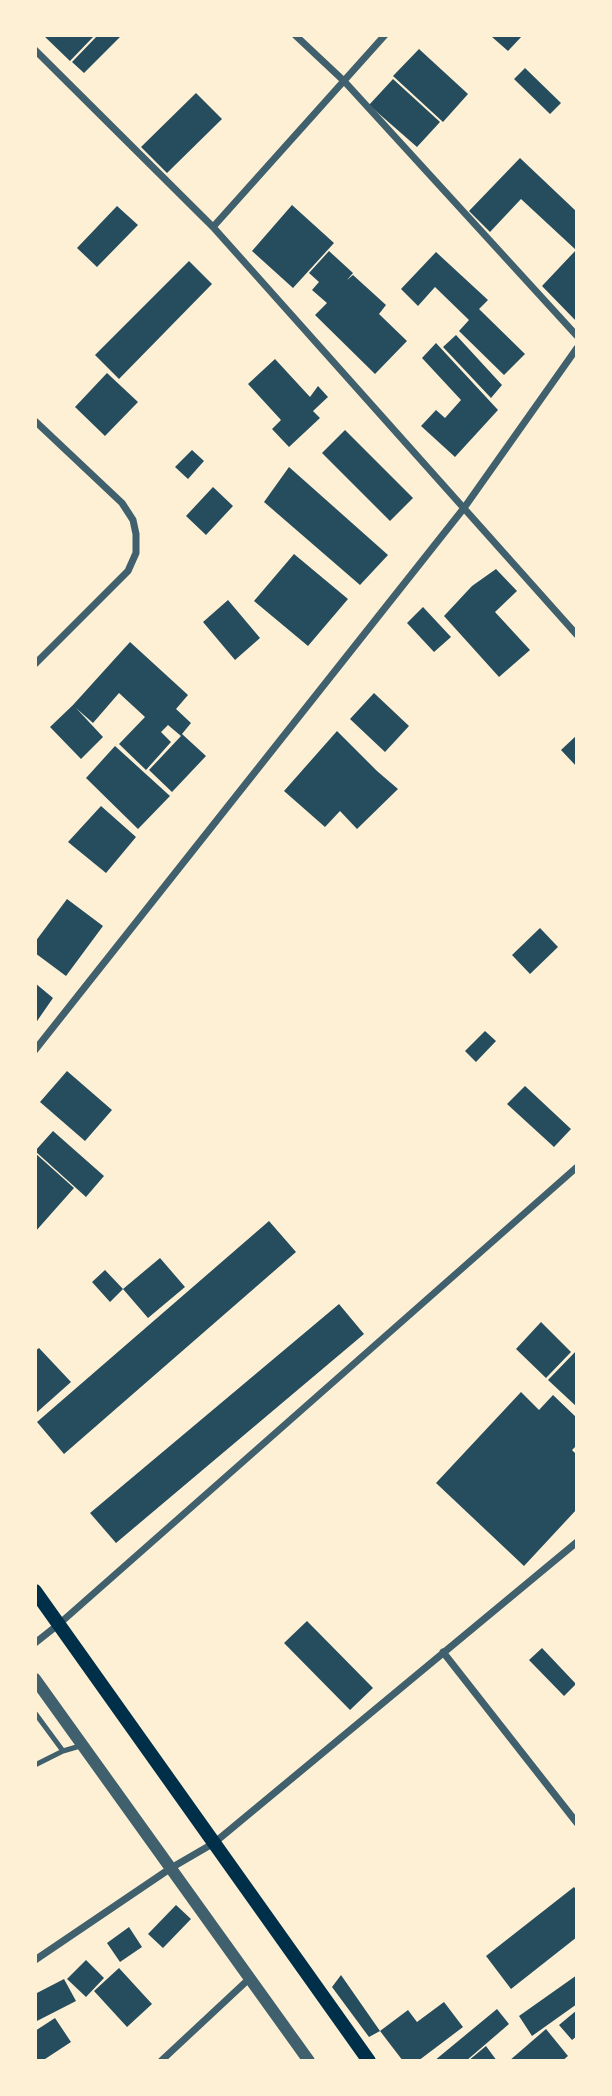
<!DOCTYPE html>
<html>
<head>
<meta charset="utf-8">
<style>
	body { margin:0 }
	#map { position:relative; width:612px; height:2096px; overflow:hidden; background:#fdf0d5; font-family:"PT Sans",sans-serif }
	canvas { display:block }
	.frame { position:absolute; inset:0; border:37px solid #fdf0d5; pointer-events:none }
</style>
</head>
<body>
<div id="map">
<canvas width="612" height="2096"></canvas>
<div class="frame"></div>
</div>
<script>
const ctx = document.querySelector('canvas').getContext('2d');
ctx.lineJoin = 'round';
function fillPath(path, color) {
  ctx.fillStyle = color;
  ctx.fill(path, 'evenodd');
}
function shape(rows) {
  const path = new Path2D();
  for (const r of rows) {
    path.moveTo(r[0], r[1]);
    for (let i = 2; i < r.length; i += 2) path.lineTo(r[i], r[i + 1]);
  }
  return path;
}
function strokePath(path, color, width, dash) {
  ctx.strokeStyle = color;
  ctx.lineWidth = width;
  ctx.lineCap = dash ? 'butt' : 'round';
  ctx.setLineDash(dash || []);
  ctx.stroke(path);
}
const building = shape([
	[43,35,95,35,70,61],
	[98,35,122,35,84,73,72,62],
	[494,35,523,35,508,51,492,37],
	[419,49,468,94,443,122,393,76],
	[525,68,561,103,550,114,514,79],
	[393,79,440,122,417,147,369,105],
	[196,93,222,119,167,173,141,147],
	[520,158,577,212,577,322,542,286,576,250,521,199,490,232,469,211],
	[292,205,334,243,293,288,252,251],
	[117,206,138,225,97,267,77,248],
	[329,251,353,273,347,280,353,275,386,305,379,314,407,341,375,374,315,315,327,303,312,290,319,282,309,273],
	[436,252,488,300,479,309,525,354,504,375,459,331,469,320,435,287,418,306,401,289],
	[189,261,212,284,119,379,95,355],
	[456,335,502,385,491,398,443,347],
	[436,343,498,410,455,457,421,426,436,410,445,418,461,400,422,358],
	[275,359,310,397,318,386,328,397,313,411,320,418,289,447,272,429,281,420,248,384],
	[107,373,138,402,105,436,75,407],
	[345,430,413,498,390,521,322,453],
	[192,450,204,461,188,479,175,467],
	[289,467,388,555,360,585,264,502],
	[213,487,233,506,206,535,186,516],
	[294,554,348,599,308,646,254,601],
	[496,569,517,591,495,612,530,650,499,677,444,616,472,586],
	[228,600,260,638,235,660,203,622],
	[423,607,451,637,434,652,407,623],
	[130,642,188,695,176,709,191,723,182,734,206,756,172,792,149,770,181,736,168,725,161,732,171,742,146,770,119,744,145,717,119,693,93,723,76,708,103,737,81,759,50,727,73,705],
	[374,693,409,726,385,752,350,719],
	[337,731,377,771,398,789,357,829,340,811,325,827,284,791],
	[577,735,577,767,561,750],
	[115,746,170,796,138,829,86,778],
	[101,806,136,837,106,873,68,842],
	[67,899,103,926,66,976,35,953,35,942],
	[540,928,558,947,530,974,512,955],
	[35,983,53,998,35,1024],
	[485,1031,496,1041,476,1062,465,1051],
	[67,1071,112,1110,85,1141,40,1102],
	[525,1086,571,1129,554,1147,507,1104],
	[53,1131,104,1176,86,1197,35,1151],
	[35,1153,74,1188,35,1232],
	[269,1221,296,1252,64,1454,37,1422],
	[160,1258,185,1287,148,1318,123,1289,110,1302,92,1282,105,1270,123,1289],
	[339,1304,364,1334,116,1543,90,1513],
	[541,1322,571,1352,546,1378,516,1349],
	[39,1348,71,1382,35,1414,35,1351],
	[577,1350,577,1407,548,1380],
	[521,1392,539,1410,553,1395,577,1418,577,1445,572,1450,577,1455,577,1509,524,1566,436,1483],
	[307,1621,373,1688,350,1710,284,1643],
	[542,1648,576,1684,564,1696,529,1660],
	[574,1887,577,1891,577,1937,511,1989,486,1956],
	[176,1905,191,1919,163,1948,148,1934],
	[129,1927,142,1947,120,1962,107,1943],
	[86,1960,104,1978,86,1997,67,1979],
	[119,1968,152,2004,127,2027,94,1991],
	[341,1975,380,2031,369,2037,332,1987],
	[577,1975,577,2004,532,2036,519,2016],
	[64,1979,76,2001,35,2022,35,1994],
	[444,2002,463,2027,418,2061,403,2061,380,2031,408,2010,417,2022],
	[497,2009,509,2024,466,2061,434,2061],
	[577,2010,577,2036,572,2040,559,2025],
	[55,2018,71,2042,42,2061,35,2061,35,2031],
	[546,2029,568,2056,562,2061,509,2061],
	[486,2046,497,2061,468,2061]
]);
const service = shape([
	[35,1713,63,1751],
	[35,1765,63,1751,80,1746]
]);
const minor = shape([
	[295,35,344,81,577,336],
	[35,50,213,227,577,635],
	[213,227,385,35],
	[35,421,122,503,133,520,136,534,136,553,128,571,35,664],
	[35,1050,464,508,577,348],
	[35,1643,59,1624,577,1167],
	[443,1652,577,1823],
	[35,1960,171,1868,214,1843,577,1542],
	[161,2061,250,1978]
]);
const tertiary = shape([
	[35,1679,309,2061]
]);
const secondary = shape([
	[35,1591,369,2061]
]);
fillPath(building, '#264d5e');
strokePath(service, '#3f606c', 5);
strokePath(minor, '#3f606c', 7);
strokePath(tertiary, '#3f606c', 12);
strokePath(secondary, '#003049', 14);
</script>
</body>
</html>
